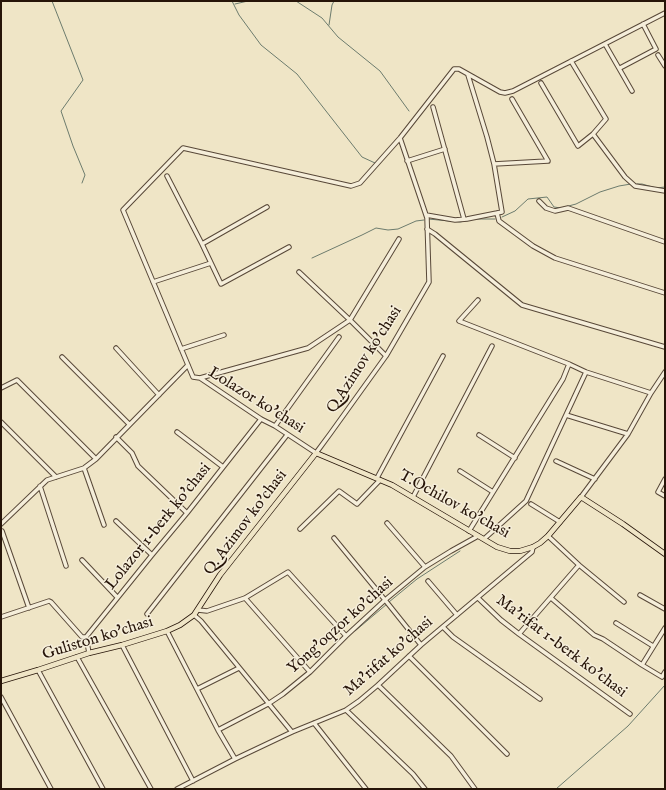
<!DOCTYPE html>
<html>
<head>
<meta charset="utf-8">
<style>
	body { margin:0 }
	#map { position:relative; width:666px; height:790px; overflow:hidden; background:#efe5c6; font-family:"IM FELL English",serif }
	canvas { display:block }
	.frame { position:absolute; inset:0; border:2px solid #261408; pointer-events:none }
</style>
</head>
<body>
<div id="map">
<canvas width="666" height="790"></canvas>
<div class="frame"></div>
</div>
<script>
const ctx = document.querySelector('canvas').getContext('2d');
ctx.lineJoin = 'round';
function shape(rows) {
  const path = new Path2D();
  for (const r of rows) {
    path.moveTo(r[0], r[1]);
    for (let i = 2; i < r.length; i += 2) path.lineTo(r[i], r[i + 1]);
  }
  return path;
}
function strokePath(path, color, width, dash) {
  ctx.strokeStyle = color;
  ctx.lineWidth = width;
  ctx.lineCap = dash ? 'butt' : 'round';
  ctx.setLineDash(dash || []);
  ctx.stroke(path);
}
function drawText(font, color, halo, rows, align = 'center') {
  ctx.font = font + ' "IM FELL English",serif';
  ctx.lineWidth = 3;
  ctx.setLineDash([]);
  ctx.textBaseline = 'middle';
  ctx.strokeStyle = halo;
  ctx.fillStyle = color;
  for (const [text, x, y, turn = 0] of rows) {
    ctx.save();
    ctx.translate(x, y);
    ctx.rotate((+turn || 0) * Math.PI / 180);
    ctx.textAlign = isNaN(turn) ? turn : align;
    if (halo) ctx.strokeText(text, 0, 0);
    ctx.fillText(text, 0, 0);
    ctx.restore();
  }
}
const stream = shape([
	[52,1,83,80,61,111,73,146,85,175,82,183],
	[232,1,239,15,261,45,297,74,362,157,375,163],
	[296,1,322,18,338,37,380,71,409,111],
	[235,4,248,1],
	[329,25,332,5,334,1],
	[637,184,642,184,656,188,665,187],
	[502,217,515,211,528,199,547,197,554,207,561,208,576,204,600,192,619,186,631,184],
	[428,219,460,222,471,220],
	[476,219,495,219],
	[312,258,362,235,376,228,388,230,398,229,416,221,424,220],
	[389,602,417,579,460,551],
	[355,631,387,604],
	[556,789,628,726,665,685]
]);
const minor = shape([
	[605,44,632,91],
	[658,55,665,66],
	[620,68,656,49,643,24],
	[541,83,578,146,593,134,606,119,571,61],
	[433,107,464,219],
	[593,134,625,177,635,186,665,191],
	[400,138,427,218,429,282,386,356,330,434,316,453,275,426,261,419,200,378,193,377,123,210,183,148,351,186,360,183,400,138,454,69,459,69,500,92,505,93,513,91,665,13],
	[407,161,445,149],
	[494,164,548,161,512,99],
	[167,176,202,244,221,284,289,247],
	[539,201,546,208,555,211,568,208,665,242],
	[497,213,499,221,533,246,555,258,665,293],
	[426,215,455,220,467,219,502,212,494,164,487,137,468,75],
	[427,229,435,234,522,305,665,347],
	[202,244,267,207],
	[299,272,352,322,386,356],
	[153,282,211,263],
	[478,300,459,321,569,364],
	[116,348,159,395],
	[181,349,224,335],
	[62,357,129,424],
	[200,378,308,348,350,320,399,239],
	[1,388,17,380,96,459],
	[566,415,628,434],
	[1,422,56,477],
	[275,426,339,337],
	[177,432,223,467],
	[479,435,515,458],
	[116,437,132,453,138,466,187,513],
	[556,461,595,479],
	[84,468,104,525],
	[460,471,493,492],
	[377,478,443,356],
	[665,479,658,492,665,496],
	[40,486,66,566],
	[413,497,492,346],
	[581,497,628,434,651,393,665,372],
	[531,504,560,522],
	[116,521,152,555],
	[387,523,425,567],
	[1,524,47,480,84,468,96,459,188,365],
	[300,529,339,491,357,504,380,480],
	[2,531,29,608],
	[469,531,563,379,569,364,586,372,651,393],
	[548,536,579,565,624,602],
	[334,538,385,600,421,645],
	[484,539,526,501,586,372],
	[82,560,117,597],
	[428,581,457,615],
	[640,595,665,609],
	[245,598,310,672],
	[478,598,501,620,519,634,630,714],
	[551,598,594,635,603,639,642,665,662,677,665,672],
	[198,610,207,611,245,598,288,572,346,636],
	[147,614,287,435],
	[194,615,201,621,292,732],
	[1,617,49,601,51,602,82,637,86,637],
	[616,623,653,646],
	[443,627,453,637,540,699],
	[167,631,218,730,235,759],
	[519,634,579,565],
	[122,645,193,781],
	[89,653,86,637,152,555,187,513,261,419],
	[409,656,507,754],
	[77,657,151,789],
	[642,665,665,628],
	[38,670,103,789],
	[378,685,451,756,475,789],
	[197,689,239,668],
	[1,697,51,789],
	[346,710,413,774,425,789],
	[314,723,366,789],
	[218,730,268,704,283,694,310,672,346,636,385,600,425,567,451,551,478,536],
	[177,789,235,759,292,732,346,710,359,701,378,685,421,645,532,552,533,547]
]);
const major = shape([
	[1,681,38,670,89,653,122,645,167,631,180,625,194,615,220,575,316,453,392,485,497,547,510,551,520,551,533,547,540,543,548,536,581,497,623,524,665,554]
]);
const streetNames = [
	["Q.Azimov ko'chasi",365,360,-57],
	["Lolazor ko'chasi",256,401,32],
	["T.Ochilov ko'chasi",454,505,29],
	["Q. Azimov ko'chasi",246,523,-53],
	["Lolazor 1-berk ko'chasi",159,527,-51],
	["Yong'oqzor ko'chasi",341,626,-42],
	["Guliston ko'chasi",98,639,-17],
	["Ma’rifat 1-berk ko'chasi",561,647,37],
	["Ma'rifat ko'chasi",389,657,-41]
];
strokePath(stream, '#6c7b6d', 1);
strokePath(minor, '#584838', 5.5);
strokePath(major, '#261408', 6);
strokePath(minor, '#f5eeda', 3.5);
strokePath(major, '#efe5c6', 4.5);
drawText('16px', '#261408', '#f5eeda', streetNames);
</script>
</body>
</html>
